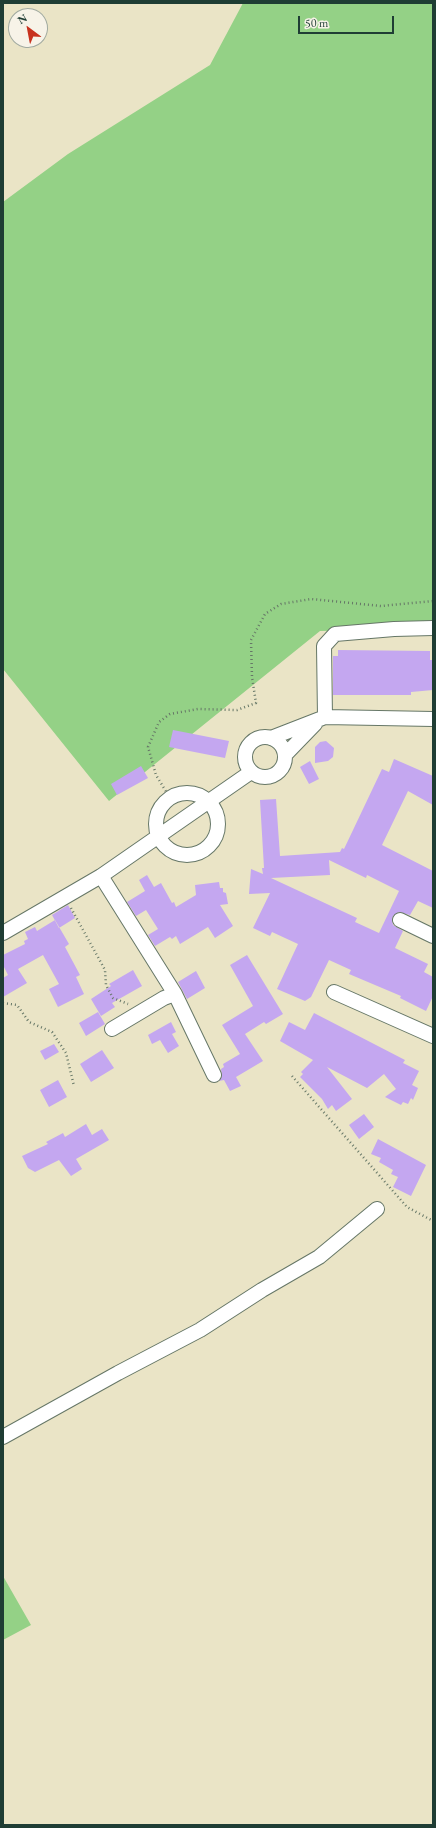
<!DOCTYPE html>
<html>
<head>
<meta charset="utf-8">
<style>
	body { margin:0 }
	#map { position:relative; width:436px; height:1828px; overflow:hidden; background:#eae4c6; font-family:"EB Garamond",serif }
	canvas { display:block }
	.frame { position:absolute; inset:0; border:4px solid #1f3d34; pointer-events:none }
	.north { position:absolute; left:8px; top:8px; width:40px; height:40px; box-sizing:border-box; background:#f7f3e8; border:1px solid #a1aaa0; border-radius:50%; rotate:328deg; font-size:11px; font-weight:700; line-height:16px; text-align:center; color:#1f3d34 }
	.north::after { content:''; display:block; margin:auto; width:14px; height:18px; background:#c8321e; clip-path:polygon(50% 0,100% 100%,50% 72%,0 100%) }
	.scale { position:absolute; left:298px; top:16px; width:96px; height:18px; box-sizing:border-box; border:2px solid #1f3d34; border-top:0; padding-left:5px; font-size:12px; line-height:14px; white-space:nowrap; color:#1f3d34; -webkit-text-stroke:3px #f7f3e8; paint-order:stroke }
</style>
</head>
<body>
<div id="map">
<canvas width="436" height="1828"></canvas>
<div class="frame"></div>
<div class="north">N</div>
<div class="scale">50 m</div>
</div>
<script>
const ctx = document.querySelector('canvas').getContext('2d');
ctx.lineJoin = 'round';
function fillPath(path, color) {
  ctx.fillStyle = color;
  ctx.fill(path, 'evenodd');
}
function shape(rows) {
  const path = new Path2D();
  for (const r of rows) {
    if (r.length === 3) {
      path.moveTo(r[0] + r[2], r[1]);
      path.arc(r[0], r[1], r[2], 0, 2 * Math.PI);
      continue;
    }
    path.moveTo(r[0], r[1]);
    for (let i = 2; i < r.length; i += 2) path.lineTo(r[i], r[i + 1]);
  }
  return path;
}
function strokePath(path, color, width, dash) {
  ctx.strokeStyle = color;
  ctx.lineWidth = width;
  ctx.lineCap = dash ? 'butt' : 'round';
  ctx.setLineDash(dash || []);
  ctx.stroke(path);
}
const green = shape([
	[243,3,433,3,433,629,320,631,109,801,3,669,3,202,68,154,210,65],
	[3,1576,31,1625,3,1640]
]);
const building = shape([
	[338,650,430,651,430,660,433,660,433,690,411,692,411,695,333,695,333,656,338,656],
	[173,730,229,741,225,758,169,747],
	[326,741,334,748,333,757,328,761,315,763,315,747,320,742],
	[394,759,433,776,433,805,408,791,382,845,433,871,433,908,418,901,410,915,399,912,393,916,392,920,393,925,403,931,395,948,428,964,424,972,433,977,433,996,426,1011,400,998,401,996,349,974,351,970,329,960,311,997,305,1001,277,989,298,944,272,932,270,936,253,928,270,893,249,894,251,869,263,874,262,868,264,868,260,800,276,799,280,856,340,852,342,848,344,849,382,769,389,772],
	[329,860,366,878,367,875,399,891,379,933,355,922,357,918,271,878,330,875],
	[310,761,319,779,309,784,300,767],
	[141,766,148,778,117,795,111,784],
	[147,875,154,887,161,883,172,903,174,902,176,907,196,895,195,885,219,882,220,888,223,888,223,892,226,893,228,904,220,905,233,926,215,938,208,927,180,944,176,936,172,939,170,937,155,946,148,935,158,929,146,910,136,916,127,902,145,891,139,880],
	[68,905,75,918,59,928,52,915],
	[55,920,69,944,65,947,80,975,76,977,84,994,58,1007,49,989,59,984,43,955,18,969,27,983,3,997,3,978,8,975,3,965,3,955,25,944,24,941,28,939,25,932,35,927,37,931],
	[247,955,283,1014,266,1024,264,1022,245,1034,263,1061,236,1077,241,1086,230,1091,224,1080,219,1081,222,1076,221,1069,224,1067,223,1064,240,1054,222,1025,253,1006,230,965],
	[133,970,142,986,112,1003,115,1007,101,1016,91,999,111,986,109,984],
	[196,971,205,988,187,999,178,982],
	[98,1012,105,1024,86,1036,79,1023],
	[314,1013,405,1060,403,1063,419,1071,412,1085,418,1088,413,1100,411,1098,408,1104,403,1102,401,1105,385,1097,396,1089,384,1074,367,1088,327,1067,352,1099,336,1111,332,1105,328,1109,322,1099,300,1077,303,1074,301,1072,313,1060,280,1041,289,1022,305,1030],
	[171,1022,176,1032,172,1034,179,1046,168,1053,160,1040,152,1044,148,1035],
	[54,1044,59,1052,45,1060,40,1051],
	[102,1050,114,1068,91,1082,80,1064],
	[58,1080,67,1097,49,1107,40,1090],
	[364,1114,374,1127,359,1139,349,1125],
	[86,1124,92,1135,102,1129,109,1140,76,1159,82,1169,71,1176,59,1160,35,1172,28,1168,22,1156,48,1144,46,1142,63,1133,65,1137],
	[378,1139,426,1165,411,1196,393,1187,398,1177,391,1174,393,1170,379,1162,381,1158,371,1154]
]);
const path = shape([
	[170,798,156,775,148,747,159,722,170,714,198,709,237,710,256,703,252,677,251,640,265,614,281,604,311,599,381,606,433,601],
	[71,908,105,970,106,985,113,998,128,1004],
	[3,1003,17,1005,29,1022,52,1032,66,1053,74,1086],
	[292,1076,407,1207,433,1221]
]);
const minor = shape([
	[325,717,324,646,335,634,394,629,433,628],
	[265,757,20],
	[271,738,325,717,433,719],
	[285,755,315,724],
	[187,824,31],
	[101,876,175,994,214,1075],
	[400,920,433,936],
	[3,933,101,876,251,772],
	[334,992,433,1036],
	[112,1029,164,998,175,994],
	[3,1437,118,1373,200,1330,262,1290,319,1257,377,1209]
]);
fillPath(green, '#94d186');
fillPath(building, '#c4a7f0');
strokePath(minor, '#667767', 16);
strokePath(path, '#667767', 2.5, [1, 3]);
strokePath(minor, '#fff', 14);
</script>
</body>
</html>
